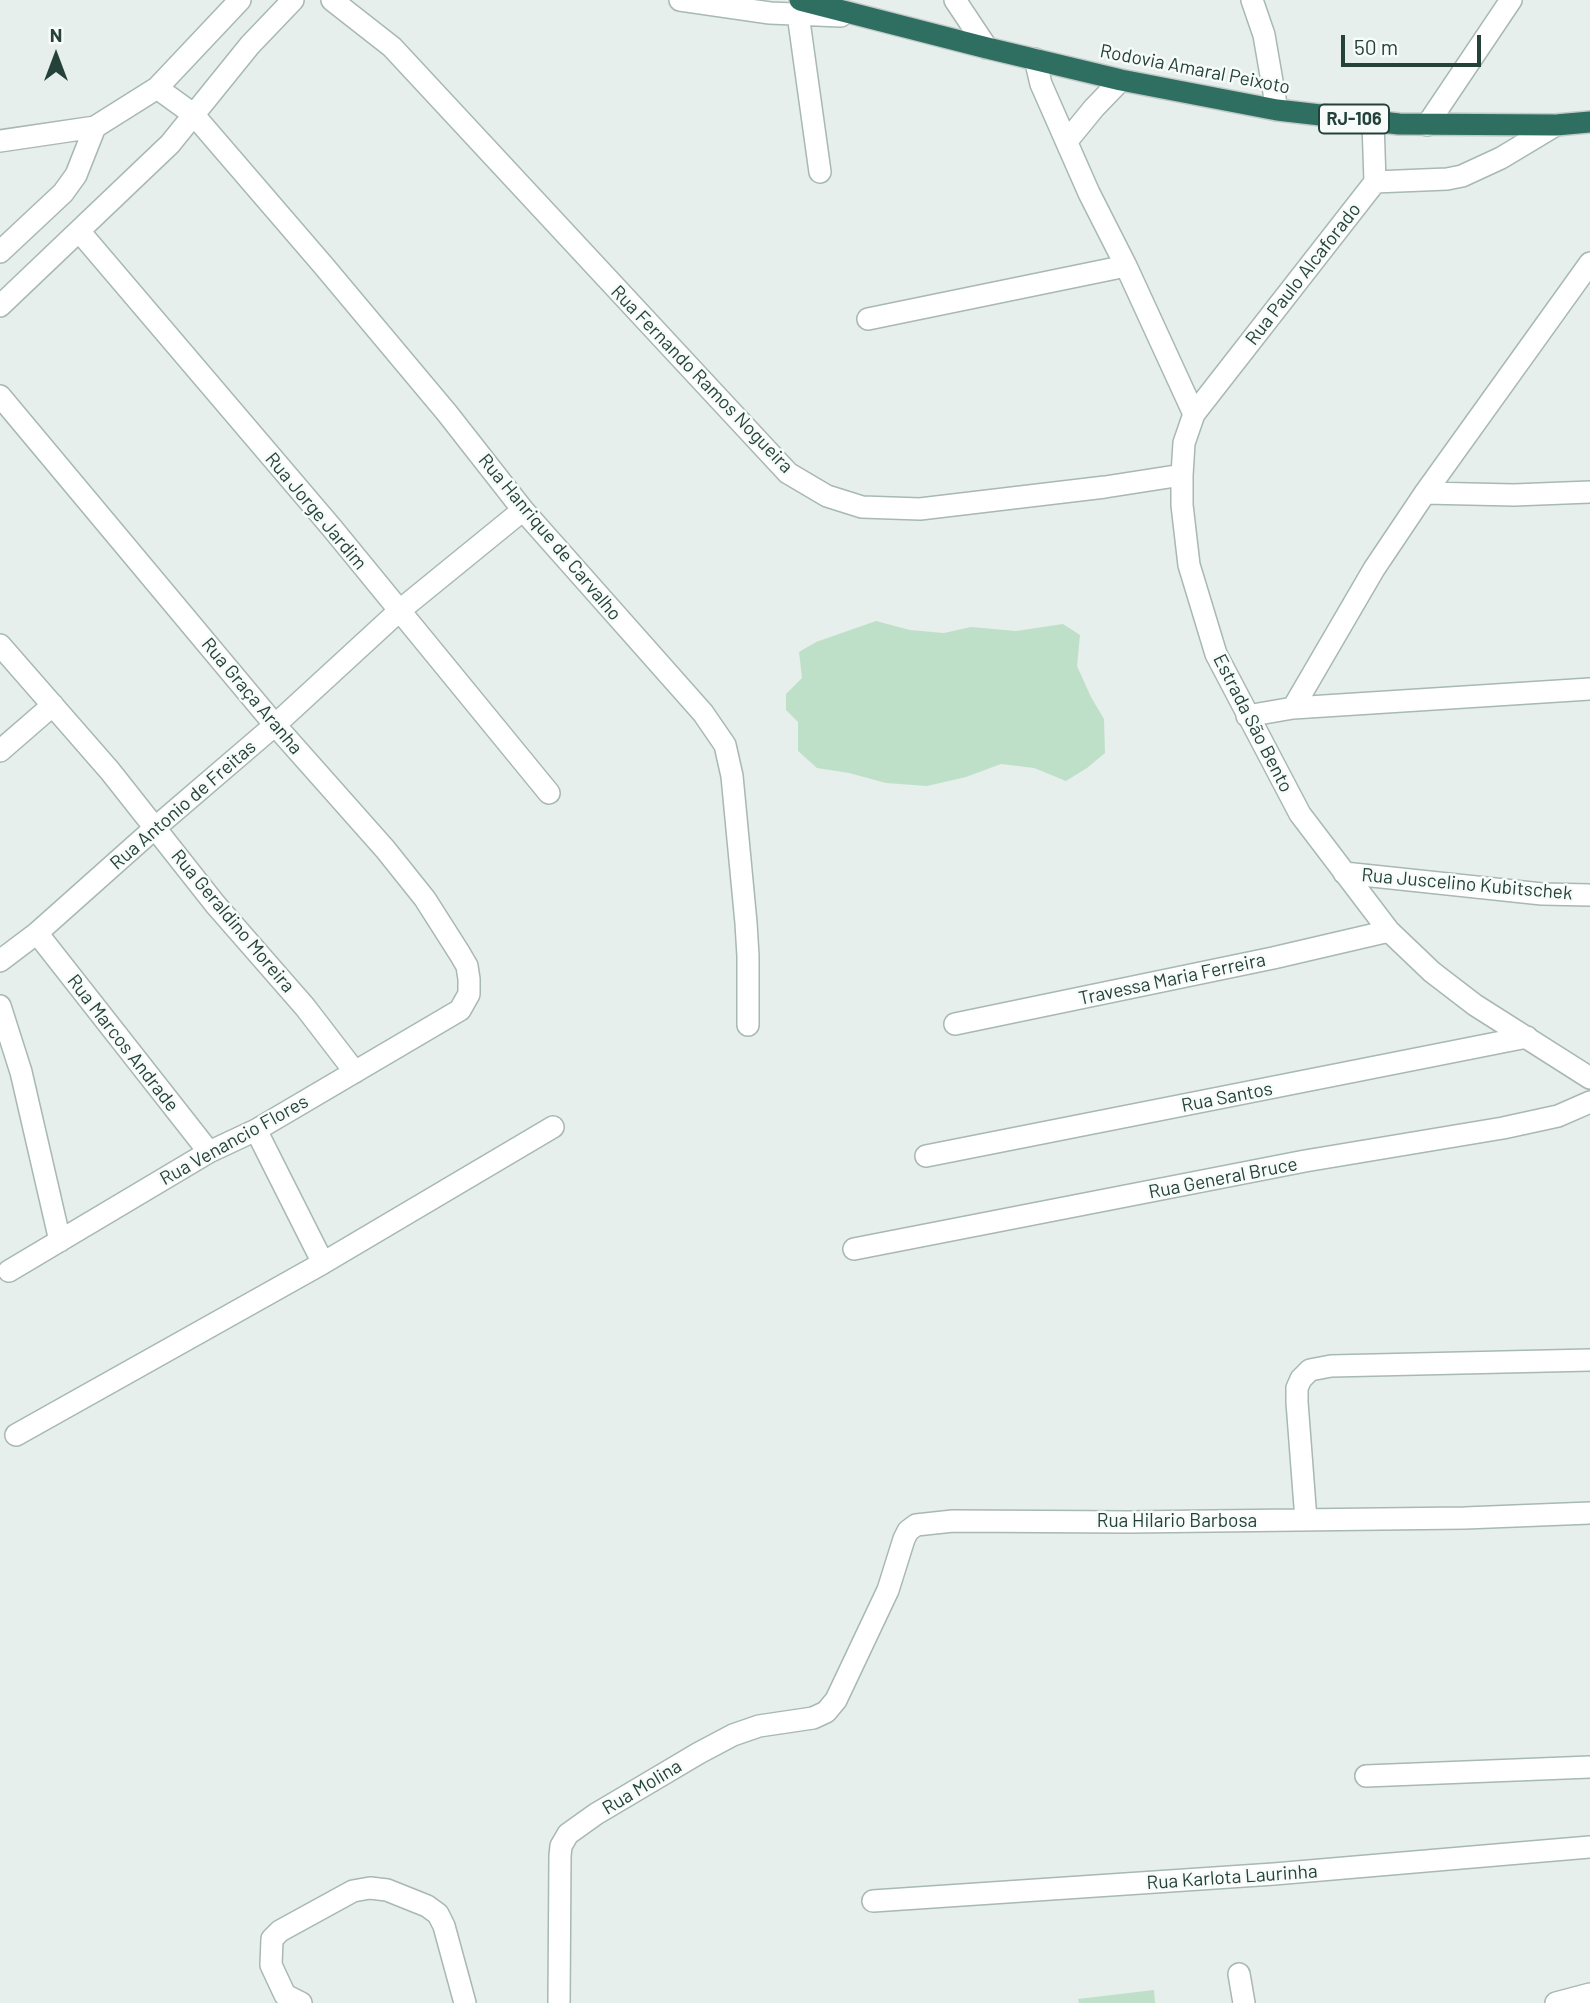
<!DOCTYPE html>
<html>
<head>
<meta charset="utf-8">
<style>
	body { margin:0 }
	#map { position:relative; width:1590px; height:2003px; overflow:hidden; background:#e6efeb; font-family:Barlow,sans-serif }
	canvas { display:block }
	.north { position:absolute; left:21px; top:21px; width:70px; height:70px; -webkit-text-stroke:5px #f7fbf9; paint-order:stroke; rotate:0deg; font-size:19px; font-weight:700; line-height:28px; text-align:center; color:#24423a }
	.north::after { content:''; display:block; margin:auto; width:24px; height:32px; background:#24423a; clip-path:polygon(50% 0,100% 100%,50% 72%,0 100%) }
	.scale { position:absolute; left:1341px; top:35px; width:140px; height:32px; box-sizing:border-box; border:4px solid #24423a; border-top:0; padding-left:9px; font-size:21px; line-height:24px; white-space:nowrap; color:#24423a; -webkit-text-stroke:5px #f7fbf9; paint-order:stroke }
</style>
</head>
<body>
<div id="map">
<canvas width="1590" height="2003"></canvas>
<div class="north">N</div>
<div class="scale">50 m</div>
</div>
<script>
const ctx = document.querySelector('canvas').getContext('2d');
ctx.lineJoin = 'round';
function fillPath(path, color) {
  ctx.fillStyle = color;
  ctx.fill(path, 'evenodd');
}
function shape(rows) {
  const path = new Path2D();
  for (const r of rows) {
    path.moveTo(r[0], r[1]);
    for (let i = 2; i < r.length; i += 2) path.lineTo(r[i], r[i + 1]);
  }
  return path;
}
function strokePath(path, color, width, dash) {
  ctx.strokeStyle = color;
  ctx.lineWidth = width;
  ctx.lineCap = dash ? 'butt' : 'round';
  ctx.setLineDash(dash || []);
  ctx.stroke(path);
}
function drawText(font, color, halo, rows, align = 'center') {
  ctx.font = font + ' Barlow,sans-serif';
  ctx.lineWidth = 5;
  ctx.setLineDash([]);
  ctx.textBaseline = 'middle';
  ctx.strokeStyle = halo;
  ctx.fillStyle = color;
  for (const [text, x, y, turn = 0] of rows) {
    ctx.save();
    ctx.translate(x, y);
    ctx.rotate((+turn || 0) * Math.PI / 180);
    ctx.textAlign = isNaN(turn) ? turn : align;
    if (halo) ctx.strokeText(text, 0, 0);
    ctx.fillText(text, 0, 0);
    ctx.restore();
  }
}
const green = shape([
	[876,621,910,630,944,633,971,627,1016,631,1063,624,1080,635,1077,666,1091,697,1104,719,1105,753,1087,768,1066,781,1034,768,1001,764,966,777,927,786,886,783,849,773,817,768,798,751,798,722,786,710,786,694,802,678,799,652,816,642],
	[1154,1990,1155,2003,1079,2003,1078,1999]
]);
const minor = shape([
	[332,0,392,47,788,473,827,496,862,507,920,509,1105,487,1182,475],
	[680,0,770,13,841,16],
	[955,0,987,48],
	[1252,0,1264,35,1277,110],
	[798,14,820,172],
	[1035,59,1041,84,1089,193,1126,266,1194,414],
	[157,88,193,114,323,265,447,413,523,510,703,713,725,745,732,776,746,923,748,956,748,1025],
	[1373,122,1375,182,1194,414,1184,443,1182,475,1182,505,1189,565,1216,654,1300,814,1389,931,1432,972,1475,1005,1590,1078],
	[1427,125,1511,0],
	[0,141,95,127,157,88,240,0],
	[1067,141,1094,108,1121,80],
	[1375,182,1447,179,1462,176,1501,158,1556,125],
	[79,231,332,528,549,793],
	[0,252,63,193,76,175,95,127],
	[0,306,170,144,250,45,293,0],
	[868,319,1126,266],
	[0,396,275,725,385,849,425,899,460,954,467,966,469,979,469,994,460,1010,256,1130,209,1152,9,1271],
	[1425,493,1514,495,1590,492],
	[0,645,110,771,215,904,305,1007,355,1072],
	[1293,708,1374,569,1425,493,1590,263],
	[1247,716,1293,708,1590,689],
	[0,751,53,705],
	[1344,873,1542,894,1590,895],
	[37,933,209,1152],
	[0,961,37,933,156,827,275,725,399,611,523,510],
	[0,1006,21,1072,60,1241],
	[955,1024,1273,958,1389,931],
	[256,1130,323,1263],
	[926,1156,1527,1037],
	[854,1249,1305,1161,1503,1128,1558,1116,1590,1102],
	[16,1435,323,1263,553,1127],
	[1306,1520,1297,1402,1297,1388,1301,1379,1310,1370,1331,1366,1590,1360],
	[1366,1776,1590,1767],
	[873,1901,1274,1874,1590,1847],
	[1239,1974,1244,2003],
	[301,2003,285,1995,271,1965,272,1939,280,1931,353,1891,370,1888,387,1890,427,1906,438,1914,444,1926,465,2003],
	[559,2003,560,1856,561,1846,568,1834,596,1814,699,1753,733,1735,759,1726,813,1718,826,1712,836,1700,888,1590,904,1539,908,1531,916,1525,953,1521,1129,1522,1465,1518,1590,1513],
	[1556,2003,1590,1994]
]);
const highway = shape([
	[800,0,987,48,1121,80,1277,110,1399,124,1556,125,1590,122]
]);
const shields = [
	[1354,119,70]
];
const shieldNames = [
	["RJ-106",1354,119]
];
const streetNames = [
	["Rodovia Amaral Peixoto",1195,69,11],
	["Rua Paulo Alcaforado",1303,274,-52],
	["Rua Fernando Ramos Nogueira",702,379,46],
	["Rua Jorge Jardim",316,511,50],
	["Rua Hanrique de Carvalho",550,537,50],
	["Rua Graça Aranha",252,696,50],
	["Estrada São Bento",1253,723,63],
	["Rua Antonio de Freitas",183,805,-41],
	["Rua Juscelino Kubitschek",1467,884,5],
	["Rua Geraldino Moreira",233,921,50],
	["Travessa Maria Ferreira",1172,979,-12],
	["Rua Marcos Andrade",123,1043,52],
	["Rua Santos",1227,1097,-11],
	["Rua Venancio Flores",234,1140,-29],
	["Rua General Bruce",1223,1178,-11],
	["Rua Hilario Barbosa",1177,1521],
	["Rua Molina",642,1787,-31],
	["Rua Karlota Laurinha",1232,1877,-4]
];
fillPath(green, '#bfe0c8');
strokePath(minor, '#a8b8b2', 24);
strokePath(highway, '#c2cac8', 24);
strokePath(minor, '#fff', 21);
strokePath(highway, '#2f6f62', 21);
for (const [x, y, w] of shields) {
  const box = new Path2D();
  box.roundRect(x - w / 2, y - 14.5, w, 29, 5);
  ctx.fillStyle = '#f7fbf9';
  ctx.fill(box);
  strokePath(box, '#24423a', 2);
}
drawText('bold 18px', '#24423a', null, shieldNames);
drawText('19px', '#24423a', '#f7fbf9', streetNames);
</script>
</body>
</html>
